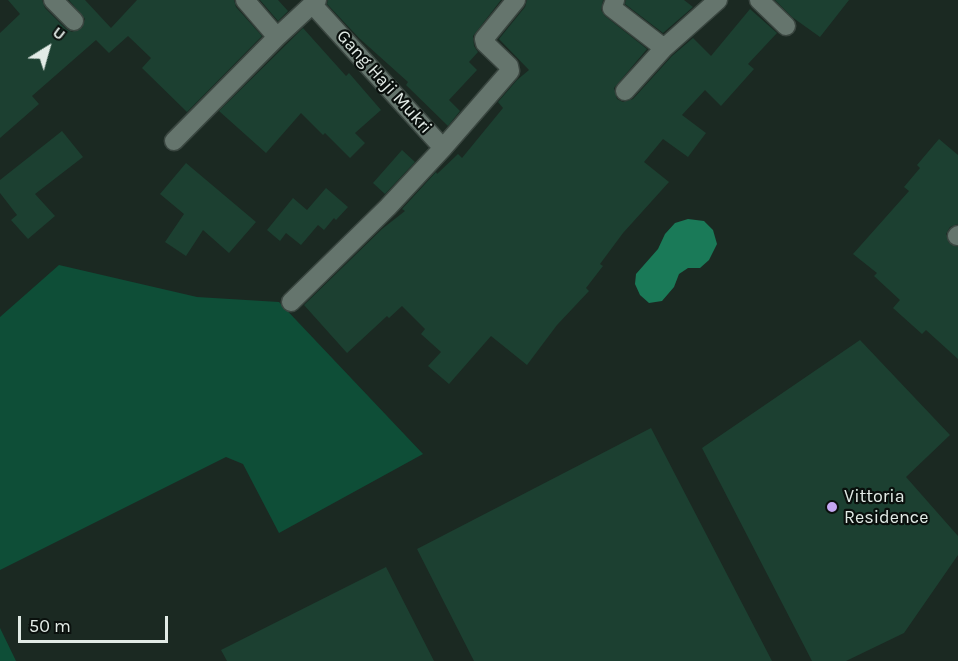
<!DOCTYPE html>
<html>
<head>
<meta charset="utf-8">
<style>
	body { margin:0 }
	#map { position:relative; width:958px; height:661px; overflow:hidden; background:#1b2922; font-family:Karla,sans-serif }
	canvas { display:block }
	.north { position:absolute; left:18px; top:18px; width:60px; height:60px; -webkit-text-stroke:4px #0a100d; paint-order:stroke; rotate:37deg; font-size:16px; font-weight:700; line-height:24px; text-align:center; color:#e2ebe6 }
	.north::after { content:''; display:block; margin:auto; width:21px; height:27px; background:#e2ebe6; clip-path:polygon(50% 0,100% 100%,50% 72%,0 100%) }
	.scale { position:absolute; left:18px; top:616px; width:150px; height:27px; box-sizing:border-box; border:3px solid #e2ebe6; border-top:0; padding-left:8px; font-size:18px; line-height:21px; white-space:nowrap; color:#e2ebe6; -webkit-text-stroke:4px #0a100d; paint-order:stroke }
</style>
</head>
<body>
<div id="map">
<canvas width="958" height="661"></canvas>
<div class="north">U</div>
<div class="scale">50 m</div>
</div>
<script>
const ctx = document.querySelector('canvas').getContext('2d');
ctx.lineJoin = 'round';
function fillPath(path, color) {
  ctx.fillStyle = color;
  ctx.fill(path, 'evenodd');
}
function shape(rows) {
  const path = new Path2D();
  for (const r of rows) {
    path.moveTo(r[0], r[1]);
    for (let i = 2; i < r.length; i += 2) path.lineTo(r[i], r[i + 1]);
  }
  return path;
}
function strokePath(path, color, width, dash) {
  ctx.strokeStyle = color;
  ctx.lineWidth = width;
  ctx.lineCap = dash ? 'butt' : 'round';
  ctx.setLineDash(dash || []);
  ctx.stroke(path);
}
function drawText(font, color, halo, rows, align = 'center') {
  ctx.font = font + ' Karla,sans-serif';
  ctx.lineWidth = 4.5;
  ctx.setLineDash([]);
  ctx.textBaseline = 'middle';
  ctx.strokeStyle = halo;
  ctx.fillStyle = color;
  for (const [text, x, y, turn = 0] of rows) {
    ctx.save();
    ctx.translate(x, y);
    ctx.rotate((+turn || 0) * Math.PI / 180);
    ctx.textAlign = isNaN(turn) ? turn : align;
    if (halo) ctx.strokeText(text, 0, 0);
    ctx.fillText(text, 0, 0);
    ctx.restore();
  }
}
const green = shape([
	[59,265,197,297,279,302,423,454,279,533,243,464,226,457,0,570,0,317],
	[0,628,16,661,0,661]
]);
const water = shape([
	[688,219,704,221,713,230,717,244,709,260,700,268,688,268,679,274,674,287,662,301,649,303,640,295,635,284,636,274,658,249,665,234,675,223]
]);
const building = shape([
	[8,0,42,0,45,8,66,29,72,32,82,28,85,19,69,0,85,0,111,28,137,0,234,0,236,7,262,36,187,112,142,68,151,58,128,36,109,53,96,40,32,96,39,104,0,138,0,33,20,14],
	[260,0,278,0,288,11,278,21],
	[328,0,501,0,473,36,474,46,478,52,469,62,477,70,449,100,460,111,448,126,406,85,408,82,359,38,327,4],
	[527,0,603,0,601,10,605,16,647,49,614,88,617,99,623,102,633,99,672,56,693,38,711,56,750,9,777,33,748,64,754,69,721,106,705,90,682,115,706,133,688,157,663,139,644,162,669,182,623,233,600,264,603,266,586,288,589,291,557,325,527,365,491,336,449,384,428,366,441,352,421,334,425,329,402,306,389,318,387,316,347,353,304,305,382,229,405,211,402,209,436,172,437,174,458,154,462,158,503,108,498,102,517,80,529,70,499,39,525,7],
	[626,0,684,0,693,7,663,33,625,4],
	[775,0,849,0,820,37,792,17],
	[303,28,346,76,349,73,381,110,355,133,365,143,350,158,325,133,323,135,301,113,266,153,219,111],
	[62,131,83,157,35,194,55,216,28,239,11,220,17,215,0,193,0,180],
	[939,139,958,155,958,224,950,227,946,234,949,243,958,247,958,359,926,330,922,334,893,308,900,300,874,276,877,273,853,254,909,191,904,187,920,168,917,165],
	[402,150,415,162,385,194,373,183],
	[186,163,256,222,229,253,203,230,186,256,165,242,184,214,160,194],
	[326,188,348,207,336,220,334,218,324,230,318,225,301,245,286,233,280,241,267,230,293,198,307,210],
	[860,340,950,435,906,477,958,536,958,555,904,633,846,661,812,661,702,448],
	[651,428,772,661,474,661,417,549],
	[386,567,434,661,227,661,221,650]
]);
const street = shape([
	[53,0,74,21],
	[245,0,277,37,317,0],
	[615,0,612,8,664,48],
	[759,0,786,26],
	[313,5,443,148],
	[625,91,664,48,718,0],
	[174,141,277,37],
	[957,236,958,235],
	[291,302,388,207,443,148,510,71,509,66,485,43,484,39,516,0]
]);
const markers = [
	[832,507,6,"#c4a7f2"]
];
const streetNames = [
	["Gang Haji Mukri",384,82,48]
];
const poiNames = [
	["Vittoria",844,497],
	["Residence",844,518]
];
fillPath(green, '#0e4e37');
fillPath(water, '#1a7a58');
fillPath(building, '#1c4031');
strokePath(street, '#3a4640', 21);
strokePath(street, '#65756d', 18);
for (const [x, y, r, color] of markers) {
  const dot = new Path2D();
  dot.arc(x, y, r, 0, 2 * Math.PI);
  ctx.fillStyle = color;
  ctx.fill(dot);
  strokePath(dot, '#0a100d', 2);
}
drawText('18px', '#e2ebe6', '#0a100d', streetNames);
drawText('18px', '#e2ebe6', '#0a100d', poiNames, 'left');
</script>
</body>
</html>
